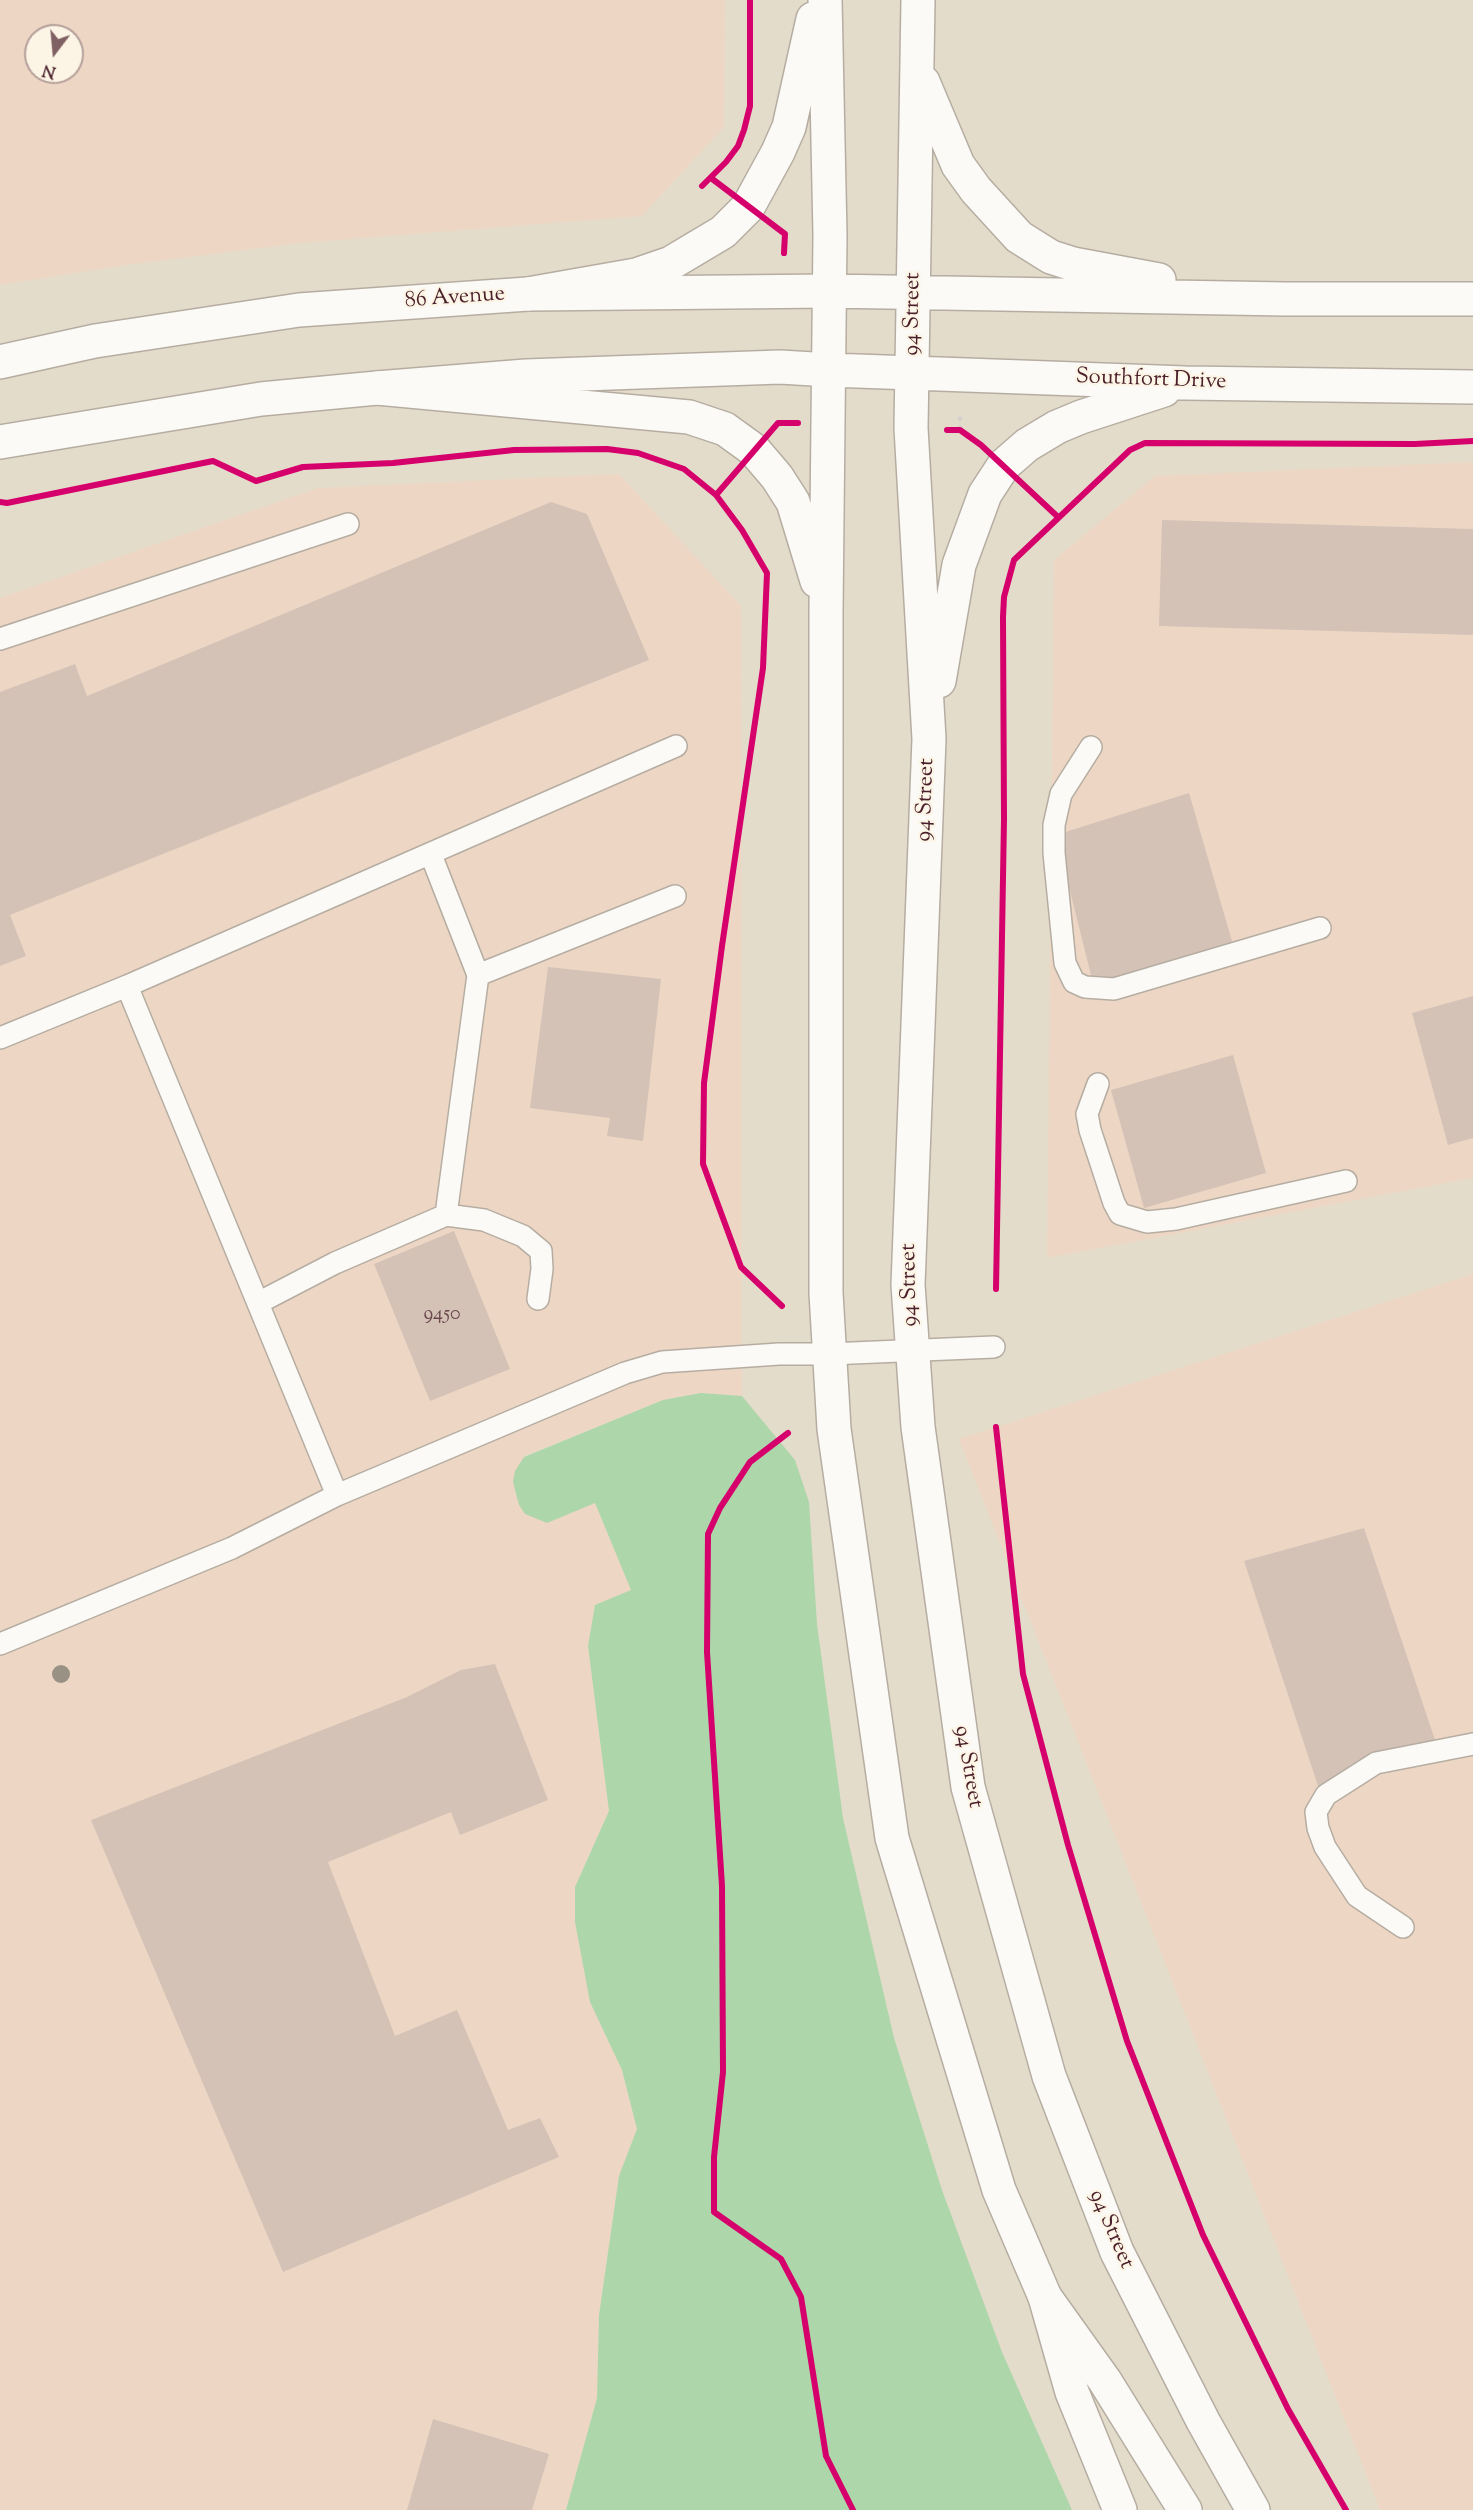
<!DOCTYPE html>
<html>
<head>
<meta charset="utf-8">
<style>
	body { margin:0 }
	#map { position:relative; width:1473px; height:2510px; overflow:hidden; background:#e4dcca; font-family:"Sorts Mill Goudy",serif }
	canvas { display:block }
	.north { position:absolute; left:24px; top:24px; width:60px; height:60px; box-sizing:border-box; background:#fcf5e5; border:2px solid #b59f9b; border-radius:50%; rotate:196deg; font-size:16px; font-weight:700; line-height:24px; text-align:center; color:#4a1f2b }
	.north::after { content:''; display:block; margin:auto; width:21px; height:27px; background:#806163; clip-path:polygon(50% 0,100% 100%,50% 72%,0 100%) }
</style>
</head>
<body>
<div id="map">
<canvas width="1473" height="2510"></canvas>
<div class="north">N</div>
</div>
<script>
const ctx = document.querySelector('canvas').getContext('2d');
ctx.lineJoin = 'round';
function fillPath(path, color) {
  ctx.fillStyle = color;
  ctx.fill(path, 'evenodd');
}
function shape(rows) {
  const path = new Path2D();
  for (const r of rows) {
    path.moveTo(r[0], r[1]);
    for (let i = 2; i < r.length; i += 2) path.lineTo(r[i], r[i + 1]);
  }
  return path;
}
function strokePath(path, color, width, dash) {
  ctx.strokeStyle = color;
  ctx.lineWidth = width;
  ctx.lineCap = dash ? 'butt' : 'round';
  ctx.setLineDash(dash || []);
  ctx.stroke(path);
}
function drawText(font, color, halo, rows, align = 'center') {
  ctx.font = font + ' "Sorts Mill Goudy",serif';
  ctx.lineWidth = 4.5;
  ctx.setLineDash([]);
  ctx.textBaseline = 'middle';
  ctx.strokeStyle = halo;
  ctx.fillStyle = color;
  for (const [text, x, y, turn = 0] of rows) {
    ctx.save();
    ctx.translate(x, y);
    ctx.rotate((+turn || 0) * Math.PI / 180);
    ctx.textAlign = isNaN(turn) ? turn : align;
    if (halo) ctx.strokeText(text, 0, 0);
    ctx.fillText(text, 0, 0);
    ctx.restore();
  }
}
const built = shape([
	[0,0,725,0,724,127,642,216,300,243,126,265,0,285],
	[36,36,72,36,72,72,36,72],
	[1473,462,1473,1178,1047,1258,1054,560,1155,476],
	[619,474,741,606,742,1396,701,1393,663,1400,524,1456,514,1492,525,1514,595,1503,631,1590,595,1605,588,1646,609,1811,575,1887,590,2002,622,2070,637,2129,619,2176,599,2315,597,2398,569,2499,566,2510,0,2510,0,598,318,488],
	[1473,1274,1473,2510,1380,2510,959,1439]
]);
const green = shape([
	[701,1393,742,1396,795,1460,809,1502,817,1624,843,1818,894,2038,942,2190,1002,2352,1072,2510,566,2510,597,2398,599,2315,619,2176,637,2129,622,2070,590,2002,575,1922,575,1887,609,1811,588,1646,595,1605,631,1590,595,1503,547,1523,525,1514,519,1505,513,1482,515,1471,524,1457,663,1400]
]);
const building = shape([
	[551,502,587,514,649,660,10,915,26,956,0,966,0,692,75,664,87,696],
	[1162,520,1473,529,1473,635,1159,626],
	[1189,793,1234,948,1094,987,1056,835],
	[548,967,661,979,643,1141,607,1136,610,1118,530,1108],
	[1473,996,1473,1138,1448,1145,1412,1013],
	[1233,1055,1266,1173,1144,1208,1111,1090],
	[454,1231,510,1369,430,1401,374,1264],
	[1364,1528,1436,1743,1324,1790,1318,1786,1244,1561],
	[495,1664,548,1800,460,1835,451,1812,328,1862,395,2036,457,2010,508,2130,540,2118,559,2157,283,2272,91,1820,407,1697,461,1670],
	[433,2419,549,2454,532,2510,407,2510]
]);
const path = shape([
	[960,430,960,415]
]);
const service = shape([
	[0,639,348,524],
	[1091,747,1061,794,1054,825,1054,853,1065,963,1074,982,1085,987,1114,989,1320,928],
	[478,975,675,896],
	[0,1038,127,986],
	[1098,1084,1087,1114,1090,1130,1114,1203,1120,1214,1147,1222,1176,1219,1346,1181],
	[446,1215,484,1220,523,1236,541,1251,542,1269,538,1299],
	[258,1303,335,1263,446,1215,478,975,431,855],
	[337,1495,127,986,676,746],
	[0,1644,232,1548,337,1495,625,1373,662,1362,779,1354,829,1354,994,1347],
	[1403,1927,1357,1896,1325,1847,1318,1828,1316,1812,1326,1795,1376,1763,1473,1744]
]);
const tertiary = shape([
	[0,362,95,341,299,310,528,294,830,291],
	[0,442,261,399,377,388,526,376,780,367,830,370]
]);
const secondary = shape([
	[825,0,830,235,826,611,826,1293,834,1429,892,1838,999,2190,1045,2297,1072,2392,1120,2510],
	[918,0,911,428,929,739,908,1285,918,1427,968,1787,1049,2076,1117,2252,1203,2421,1253,2510],
	[923,82,958,165,976,190,1019,237,1051,257,1073,264,1159,280],
	[830,291,1285,299,1473,299],
	[528,294,636,275,671,263,723,232,748,207,778,152,789,127,813,19],
	[830,370,1185,383,1473,387],
	[377,388,689,417,725,429,754,450,777,477,793,502,817,581],
	[939,681,959,565,985,494,1004,465,1027,445,1057,427,1081,417,1164,390]
]);
const primary = shape([
	[1045,2297,1105,2381,1185,2510]
]);
const cycleway = shape([
	[711,178,785,234,784,253],
	[702,186,726,162,738,146,744,130,750,106,750,0],
	[947,430,960,430,981,445,1058,517],
	[0,502,7,503,213,461,256,481,303,467,393,463,514,450,607,449,638,453,684,469,716,495],
	[996,1289,1004,819,1003,617,1004,597,1014,560,1130,450,1145,443,1415,444,1473,441],
	[782,1306,741,1267,703,1164,704,1083,722,946,763,668,767,573,742,530,716,495,778,423,798,423],
	[996,1427,1023,1674,1068,1845,1127,2041,1203,2235,1288,2409,1346,2510],
	[788,1433,750,1462,720,1508,708,1534,707,1652,722,1886,723,2072,714,2157,714,2212,781,2259,801,2297,826,2456,853,2510]
]);
const trees = [
	[61,1674]
];
const numberNames = [
	["9450",442,1316]
];
const streetNames = [
	["86 Avenue",455,299,-4],
	["94 Street",914,314,-89],
	["Southfort Drive",1151,381,2],
	["94 Street",927,800,-88],
	["94 Street",911,1285,-91],
	["94 Street",967,1767,80],
	["94 Street",1110,2230,67]
];
fillPath(built, '#edd7c4');
fillPath(green, '#aed6ab');
fillPath(building, '#d4c2b7');
strokePath(service, '#b6ada2', 24);
strokePath(tertiary, '#b6ada2', 36);
strokePath(secondary, '#b6ada2', 36);
strokePath(primary, '#b6ada2', 36);
strokePath(path, '#d5d0cd', 4, [4.5, 4.5]);
strokePath(service, '#fbfaf7', 21);
strokePath(tertiary, '#fbfaf7', 33);
strokePath(secondary, '#fbfaf7', 33);
strokePath(primary, '#fbfaf7', 33);
strokePath(cycleway, '#d6006c', 6);
ctx.fillStyle = '#989184';
for (const [x, y] of trees) {
  ctx.beginPath();
  ctx.arc(x, y, 9, 0, 2 * Math.PI);
  ctx.fill();
}
drawText('20px', '#6c484e', null, numberNames);
drawText('22px', '#4a1f2b', '#fcf5e5', streetNames);
</script>
</body>
</html>
